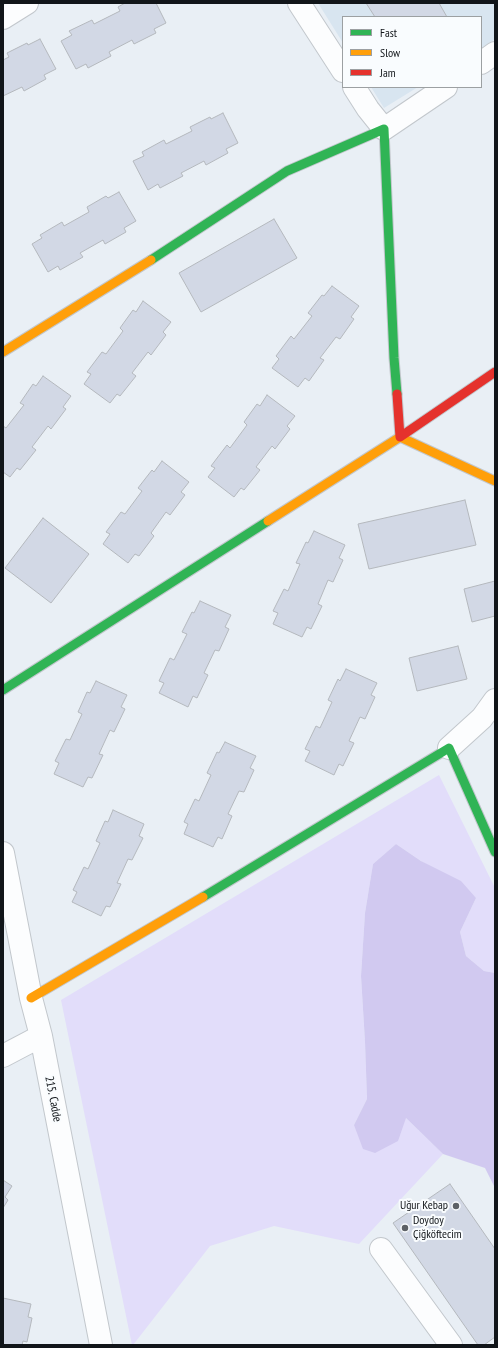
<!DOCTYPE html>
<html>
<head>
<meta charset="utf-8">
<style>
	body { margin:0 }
	#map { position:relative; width:498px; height:1348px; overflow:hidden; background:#e9eff5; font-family:"PT Sans Narrow",sans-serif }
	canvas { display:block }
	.frame { position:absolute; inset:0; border:4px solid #111519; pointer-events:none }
	.legend { position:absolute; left:342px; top:16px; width:140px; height:72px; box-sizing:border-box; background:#f9fcfe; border:1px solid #9ca0a2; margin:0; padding:5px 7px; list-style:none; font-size:12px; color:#111519 }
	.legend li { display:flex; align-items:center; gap:8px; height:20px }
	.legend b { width:20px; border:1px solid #9ca0a2 }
</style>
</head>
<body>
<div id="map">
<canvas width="498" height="1348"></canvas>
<div class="frame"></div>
<ul class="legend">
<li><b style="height:5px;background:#30b455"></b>Fast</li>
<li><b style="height:5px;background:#ff9f0a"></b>Slow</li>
<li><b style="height:5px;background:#e5322d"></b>Jam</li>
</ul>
</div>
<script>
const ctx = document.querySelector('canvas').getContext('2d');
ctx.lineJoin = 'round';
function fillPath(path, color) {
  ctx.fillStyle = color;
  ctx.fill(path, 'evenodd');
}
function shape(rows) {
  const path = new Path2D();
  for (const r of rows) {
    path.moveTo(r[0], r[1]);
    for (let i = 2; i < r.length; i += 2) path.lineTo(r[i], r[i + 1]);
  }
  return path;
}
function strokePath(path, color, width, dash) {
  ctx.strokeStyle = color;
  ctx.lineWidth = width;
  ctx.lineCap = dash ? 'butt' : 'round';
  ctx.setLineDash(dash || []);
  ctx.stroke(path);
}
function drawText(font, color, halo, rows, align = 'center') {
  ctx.font = font + ' "PT Sans Narrow",sans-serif';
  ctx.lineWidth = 4;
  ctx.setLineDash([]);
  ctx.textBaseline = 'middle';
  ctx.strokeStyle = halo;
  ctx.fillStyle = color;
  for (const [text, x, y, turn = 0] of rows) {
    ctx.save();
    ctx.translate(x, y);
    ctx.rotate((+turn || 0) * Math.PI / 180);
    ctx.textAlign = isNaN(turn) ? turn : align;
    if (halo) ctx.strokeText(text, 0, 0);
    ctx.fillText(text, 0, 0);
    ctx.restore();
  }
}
const built = shape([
	[318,3,495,3,495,39,481,48,481,17,343,17,343,43],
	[371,87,418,87,384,108]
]);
const green = shape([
	[439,775,495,888,495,973,484,971,466,956,460,932,476,898,396,844,373,864,365,913,361,976,365,1042,367,1099,354,1125,406,1118,443,1154,359,1244,274,1226,210,1246,133,1345,132,1345,61,1000]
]);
const forest = shape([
	[396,844,421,861,461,881,476,898,460,932,466,956,484,971,495,973,495,1188,485,1168,443,1154,406,1118,398,1141,375,1153,363,1149,354,1125,367,1099,365,1042,361,976,365,913,373,864]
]);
const building = shape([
	[125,3,156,3,166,23,154,29,156,33,134,44,132,40,109,52,111,56,88,68,86,64,76,69,61,41,72,35,69,31,92,20,94,24,120,11,118,7,125,3],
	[366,3,439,3,447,17,375,17,366,3],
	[40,39,56,69,44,75,46,79,24,91,22,87,3,96,3,60,9,57,7,53,27,43,28,45,40,39],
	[223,113,238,143,226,149,228,153,206,165,204,161,181,173,183,176,160,188,158,184,148,190,133,161,144,156,142,152,164,140,166,144,192,131,190,127,210,117,211,119,223,113],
	[119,192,136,221,124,228,126,232,105,244,103,240,80,253,83,257,60,270,58,266,48,272,32,244,42,238,40,235,62,222,64,226,89,212,87,207,106,196,108,198,119,192],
	[274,219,297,258,201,312,179,273,274,219],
	[332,286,359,306,351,317,354,319,340,339,336,337,320,358,324,360,309,381,305,378,298,387,272,368,279,359,276,356,291,336,294,339,312,316,308,313,322,295,324,296,332,286],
	[143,301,171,322,163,332,166,335,151,355,148,352,132,373,136,376,120,396,117,394,110,403,84,384,91,374,87,372,102,352,106,354,123,331,120,328,133,310,136,312,143,301],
	[43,376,71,396,63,407,66,409,51,429,48,426,32,447,36,450,20,470,17,468,10,477,3,472,3,426,6,428,24,405,20,403,33,384,36,386,43,376],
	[267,395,295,416,287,426,290,429,275,449,272,446,256,467,260,470,244,490,241,488,234,497,208,477,215,468,211,466,227,445,230,448,247,425,244,422,257,404,260,406,267,395],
	[162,461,189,482,181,492,185,495,170,515,166,512,151,533,154,536,139,556,135,554,128,563,103,544,110,534,106,532,121,512,125,514,142,491,138,488,152,470,154,472,162,461],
	[465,500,476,545,369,569,358,524,465,500],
	[43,518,89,554,51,603,5,568,43,518],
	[314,531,345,545,339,558,343,560,333,582,328,580,318,604,322,606,311,629,307,627,302,637,273,624,278,613,273,611,284,589,288,591,300,564,296,563,306,542,308,543,314,531],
	[495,581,495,616,472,622,464,589,495,581],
	[200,601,231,615,225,627,229,629,219,651,215,650,204,673,208,675,197,698,193,696,188,707,159,693,164,683,159,681,170,658,174,660,187,634,182,632,192,612,194,613,200,601],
	[458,646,467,679,417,691,409,658,458,646],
	[346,669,377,683,371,695,375,697,365,719,360,717,349,741,354,743,343,766,339,764,334,775,305,761,310,751,305,749,316,726,320,728,332,702,328,700,338,679,340,681,346,669],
	[96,681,127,695,121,707,125,709,114,732,110,730,99,754,103,755,92,778,88,777,83,787,54,774,59,763,55,761,66,739,70,740,82,714,78,712,87,692,90,693,96,681],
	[225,742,256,756,250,768,254,770,244,792,239,791,228,814,232,816,222,839,218,837,213,847,184,834,188,824,184,822,195,799,199,801,211,775,207,773,217,752,219,753,225,742],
	[113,810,144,824,139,836,143,838,132,860,128,859,117,883,121,884,110,907,106,906,101,916,72,902,77,892,73,890,84,867,88,869,100,843,96,841,105,821,108,822,113,810],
	[3,1180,12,1186,5,1197,8,1200,3,1208,3,1180],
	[450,1184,495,1249,495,1337,484,1345,478,1345,393,1223,450,1184],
	[3,1298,31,1304,28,1317,32,1318,27,1342,23,1341,22,1345,3,1345,3,1298]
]);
const street = shape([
	[299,3,343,71],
	[3,18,27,3],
	[481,63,495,53],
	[354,87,368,109,384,129,446,87],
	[449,748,482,718,495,700],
	[3,853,31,998,41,1036,101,1345],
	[3,1056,41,1036],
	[381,1249,451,1345]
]);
const fast = shape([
	[151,260,287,171,384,129,394,358,397,394],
	[3,690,268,521],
	[203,897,449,748,495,852]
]);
const slow = shape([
	[3,352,151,260],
	[268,521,400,437,495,481],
	[31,998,203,897]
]);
const jam = shape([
	[397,394,400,437,495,372]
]);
const markers = [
	[456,1206,4,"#5d6166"],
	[405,1228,4,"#5d6166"]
];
const streetNames = [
	["215. Cadde",53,1099,79]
];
const poiNames = [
	["Uğur Kebap",448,1206],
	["Doydoy",413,1221,"left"],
	["Çiğköftecim",413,1235,"left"]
];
fillPath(built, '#d8e5f0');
fillPath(green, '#e2ddfa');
fillPath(forest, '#d1c9f0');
fillPath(building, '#d2d8e5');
strokePath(building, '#b4b8bd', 1);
strokePath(street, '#c2c7cc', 24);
strokePath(fast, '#c2c7cc', 11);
strokePath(slow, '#c2c7cc', 11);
strokePath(jam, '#c2c7cc', 11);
strokePath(street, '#fcfdfe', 22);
strokePath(fast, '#30b455', 9);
strokePath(slow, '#ff9f0a', 9);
strokePath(jam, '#e5322d', 9);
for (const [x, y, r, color] of markers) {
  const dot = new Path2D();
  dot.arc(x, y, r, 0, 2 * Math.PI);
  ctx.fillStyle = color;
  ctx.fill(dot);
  strokePath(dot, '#f9fcfe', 1.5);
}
drawText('12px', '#111519', '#f9fcfe', streetNames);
drawText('12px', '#111519', '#f9fcfe', poiNames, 'right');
</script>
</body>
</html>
